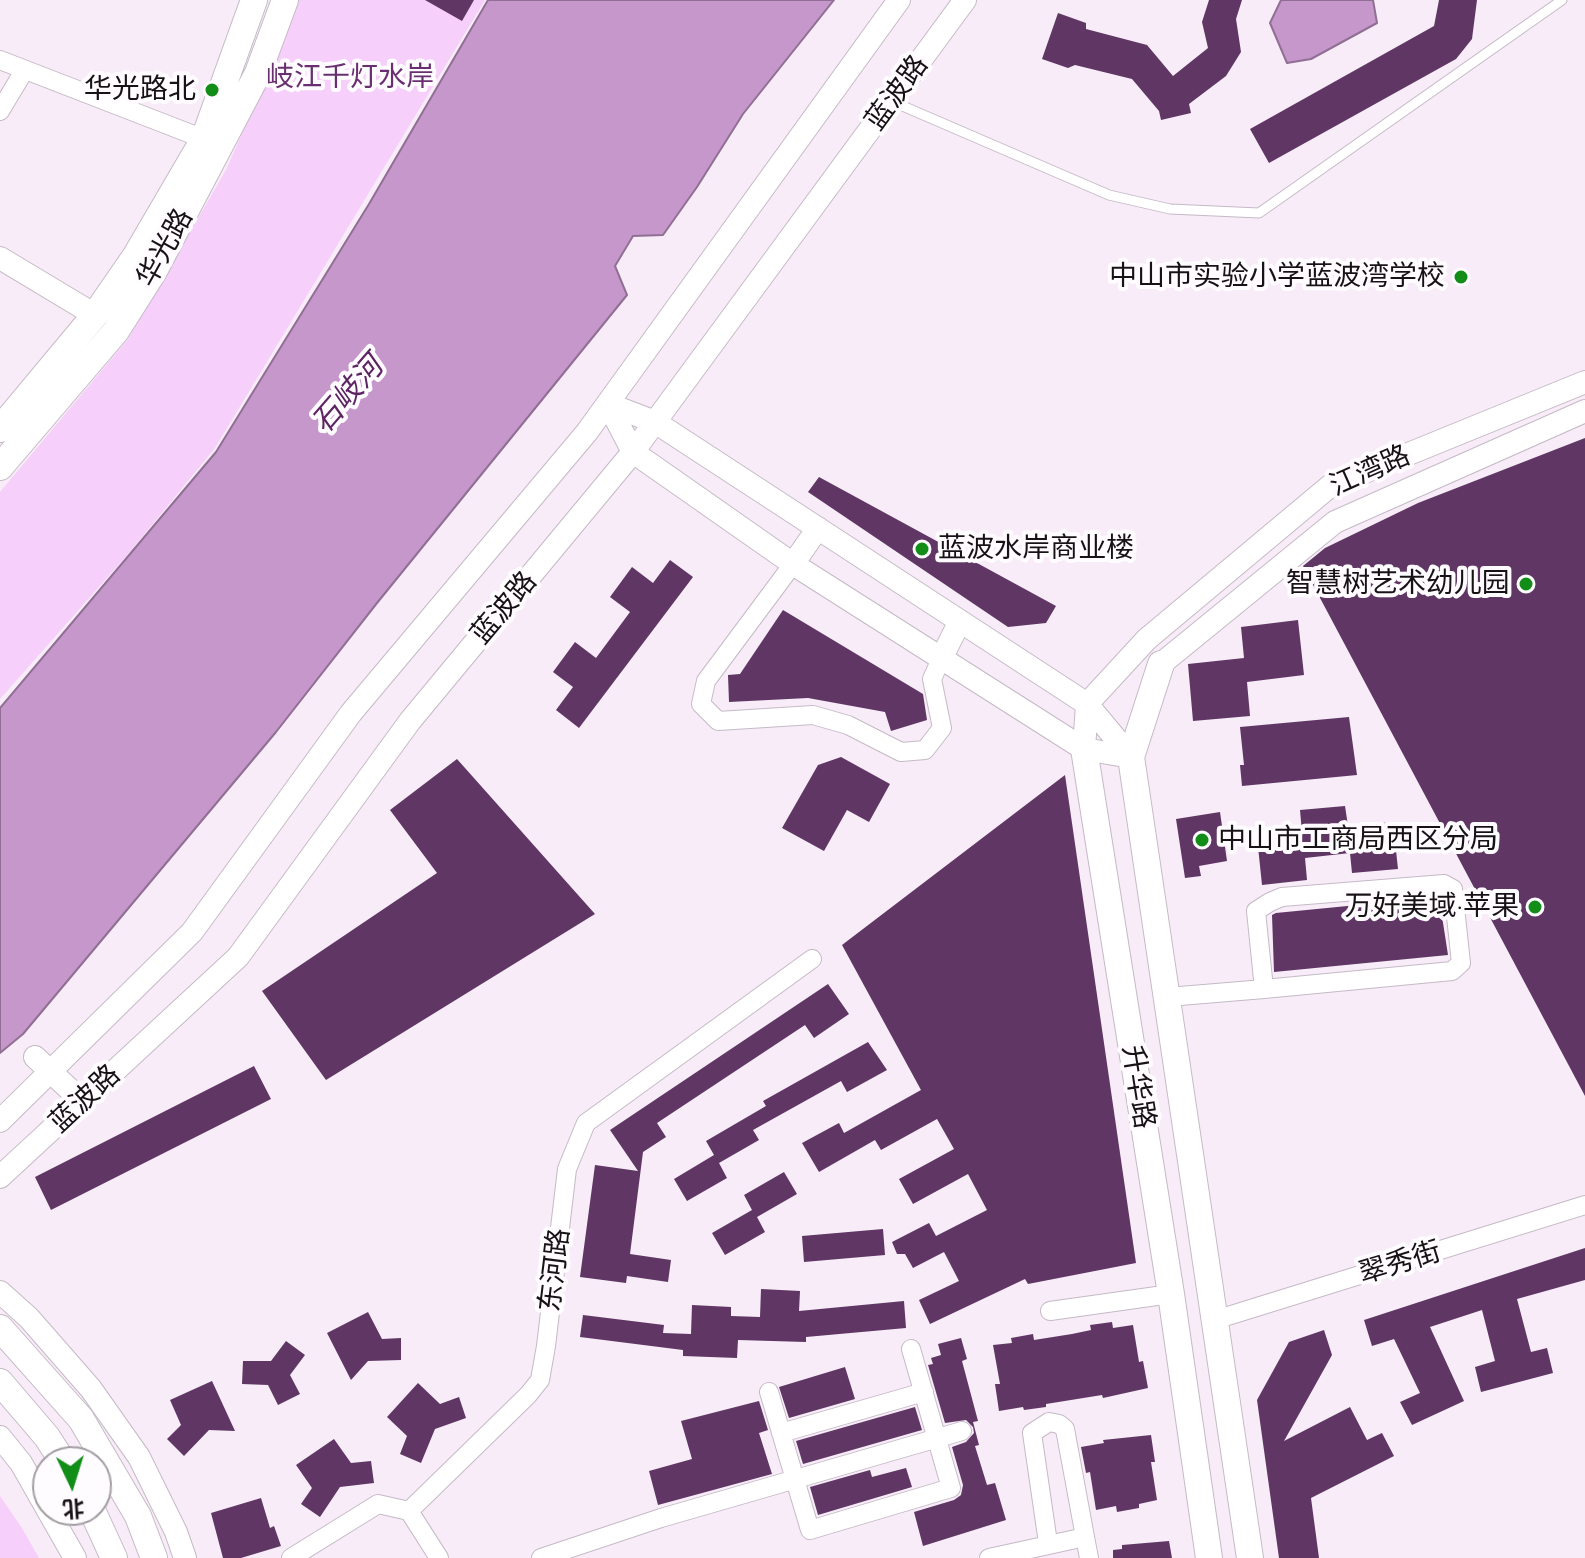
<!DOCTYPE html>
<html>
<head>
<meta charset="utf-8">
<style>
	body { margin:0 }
	#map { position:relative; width:1585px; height:1558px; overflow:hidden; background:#f7ecf8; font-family:"Alegreya Sans","Noto Sans SC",sans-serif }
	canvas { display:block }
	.north { position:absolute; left:32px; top:1446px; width:80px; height:80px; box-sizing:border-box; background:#fffcff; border:2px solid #a29ea2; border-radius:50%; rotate:176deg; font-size:22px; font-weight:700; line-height:32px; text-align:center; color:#161216 }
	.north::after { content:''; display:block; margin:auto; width:28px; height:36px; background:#118d18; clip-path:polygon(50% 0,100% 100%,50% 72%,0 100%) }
</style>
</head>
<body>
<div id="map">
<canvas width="1585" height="1558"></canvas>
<div class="north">北</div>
</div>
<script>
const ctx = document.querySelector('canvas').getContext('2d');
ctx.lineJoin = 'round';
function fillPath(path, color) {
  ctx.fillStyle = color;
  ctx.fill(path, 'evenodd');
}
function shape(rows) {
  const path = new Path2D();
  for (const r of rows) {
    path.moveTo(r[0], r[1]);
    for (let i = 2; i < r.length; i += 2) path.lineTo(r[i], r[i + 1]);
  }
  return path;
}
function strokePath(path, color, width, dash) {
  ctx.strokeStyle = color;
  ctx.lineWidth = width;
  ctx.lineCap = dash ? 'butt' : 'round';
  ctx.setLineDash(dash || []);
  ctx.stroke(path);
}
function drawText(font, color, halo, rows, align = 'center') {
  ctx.font = font + ' "Alegreya Sans","Noto Sans SC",sans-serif';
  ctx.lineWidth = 8;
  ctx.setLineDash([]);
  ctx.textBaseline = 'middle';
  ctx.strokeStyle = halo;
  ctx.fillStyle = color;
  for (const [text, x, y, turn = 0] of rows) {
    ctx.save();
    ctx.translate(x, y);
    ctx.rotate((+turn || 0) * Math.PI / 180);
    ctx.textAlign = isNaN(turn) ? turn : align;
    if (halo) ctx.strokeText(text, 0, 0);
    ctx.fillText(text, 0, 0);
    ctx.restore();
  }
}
const green = shape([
	[297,0,485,0,215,448,129,553,0,699,0,492,128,339,226,170,278,51],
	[0,1496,22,1528,39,1558,0,1558]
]);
const water = shape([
	[488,0,834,0,743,114,697,187,663,235,633,236,615,266,627,295,377,603,276,732,23,1034,0,1053,0,708,216,452,369,204,488,0],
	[1281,0,1373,0,1377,23,1311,59,1287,63,1270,23,1281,0]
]);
const building = shape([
	[425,0,474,0,462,21],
	[1209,0,1242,0,1236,19,1241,52,1226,76,1189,104,1191,113,1161,120,1159,111,1132,79,1075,65,1068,68,1042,59,1058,13,1086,23,1086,29,1147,45,1173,76,1208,48,1202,22],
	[1439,0,1477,0,1472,39,1456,59,1269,163,1250,129,1434,26],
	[1585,438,1585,1096,1303,566,1325,548,1418,503],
	[819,477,1056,606,1046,623,1008,627,808,492],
	[670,560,693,577,579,728,556,710,573,687,553,672,575,642,596,658,630,612,610,597,632,567,653,583],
	[783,610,923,694,927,720,891,731,885,712,808,698,729,702,728,675,740,674],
	[1298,620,1304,675,1247,682,1250,716,1193,721,1188,664,1244,658,1241,627],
	[1349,717,1357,775,1242,786,1240,765,1244,765,1240,727],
	[841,757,890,784,869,822,847,810,824,851,782,828,818,765],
	[457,759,595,914,326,1080,262,991,437,873,390,810],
	[1065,775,1136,1263,1028,1284,1025,1279,930,1324,919,1300,959,1281,944,1252,913,1268,905,1254,897,1254,892,1242,929,1223,936,1236,987,1210,968,1174,913,1204,899,1179,954,1149,937,1119,881,1150,875,1140,819,1172,802,1143,839,1123,844,1133,921,1090,842,945],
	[1345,806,1348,826,1393,822,1398,869,1352,873,1350,853,1305,858,1307,880,1262,885,1257,837,1302,833,1300,810],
	[1220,812,1227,861,1199,866,1201,876,1185,878,1176,819],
	[1439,897,1448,955,1274,972,1272,915,1276,913],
	[828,984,849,1014,814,1038,805,1025,657,1123,666,1137,643,1152,630,1254,671,1260,668,1282,627,1276,626,1283,580,1277,595,1165,638,1171,610,1130],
	[868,1042,887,1070,847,1092,841,1081,753,1130,759,1140,719,1163,727,1178,687,1201,674,1179,714,1155,706,1141,766,1106,763,1101],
	[254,1066,271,1099,51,1210,35,1177],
	[784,1172,797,1194,757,1217,765,1232,725,1255,712,1233,752,1210,744,1195],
	[883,1229,885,1255,804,1262,802,1236],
	[1585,1248,1585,1280,1517,1299,1531,1352,1547,1348,1553,1373,1481,1392,1475,1367,1495,1361,1482,1310,1430,1327,1464,1401,1412,1425,1400,1402,1420,1393,1394,1339,1372,1346,1364,1320],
	[761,1289,800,1291,799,1311,904,1301,906,1328,806,1337,806,1342,738,1340,737,1358,683,1356,683,1350,580,1337,583,1315,664,1325,663,1333,691,1334,692,1305,731,1307,731,1316,760,1317],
	[368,1312,382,1339,401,1338,401,1360,368,1361,351,1380,327,1333],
	[1112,1322,1113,1328,1133,1325,1139,1362,1143,1361,1148,1388,1103,1398,1102,1395,1046,1404,1046,1407,1024,1410,1023,1407,999,1411,995,1384,1000,1384,993,1345,1012,1343,1011,1338,1033,1334,1034,1340,1072,1334,1091,1330,1090,1325],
	[1324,1330,1332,1355,1284,1441,1350,1407,1367,1440,1382,1433,1394,1456,1311,1498,1319,1558,1279,1558,1257,1400,1289,1342],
	[961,1338,967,1359,962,1361,978,1421,973,1422,979,1445,975,1446,987,1485,995,1483,1006,1520,923,1546,914,1512,954,1500,961,1495,963,1485,952,1447,966,1442,974,1433,973,1427,966,1420,945,1423,928,1365,933,1364,931,1358,941,1355,938,1344],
	[286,1341,305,1355,290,1375,300,1394,278,1405,268,1385,242,1384,243,1361,271,1361],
	[845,1367,855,1399,789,1418,779,1387],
	[212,1381,235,1431,209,1430,184,1456,167,1439,181,1425,170,1400],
	[418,1383,440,1404,459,1397,466,1418,435,1429,421,1463,400,1454,407,1436,387,1417],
	[759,1401,768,1430,759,1433,772,1474,658,1505,649,1471,692,1459,681,1421],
	[915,1407,922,1430,803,1464,796,1441],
	[1151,1435,1155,1462,1151,1462,1157,1500,1139,1504,1139,1508,1117,1512,1116,1506,1096,1510,1090,1472,1086,1473,1081,1447,1104,1443,1103,1440],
	[334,1439,351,1463,371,1461,374,1483,340,1487,320,1517,301,1504,312,1488,296,1465],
	[906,1468,912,1487,818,1515,810,1487,870,1470,872,1477],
	[261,1498,270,1528,274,1526,281,1546,241,1558,223,1558,211,1513],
	[1169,1541,1172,1558,1113,1558,1113,1550,1122,1549,1122,1545]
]);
const service = shape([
	[891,101,1109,195,1170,209,1259,213,1562,0]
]);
const minor = shape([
	[0,60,204,139],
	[0,111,24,71],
	[793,564,706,681,701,704,718,721,813,715,848,725,901,752,925,750,942,728,932,679,941,659],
	[1168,997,1264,989,1452,971,1461,963,1453,889,1444,884,1282,897,1270,902,1256,911,1264,989],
	[1050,1311,1171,1294],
	[1215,1320,1585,1205],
	[769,1392,810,1530,951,1488,911,1349],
	[781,1433,924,1392],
	[409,1511,528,1395,540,1380,546,1346,567,1169,586,1123,812,959],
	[409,1511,439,1558],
	[1048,1543,1032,1433,1049,1422,1059,1424,1065,1429,1085,1537],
	[291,1558,378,1504,409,1511],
	[541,1558,661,1518,962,1431],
	[989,1558,1085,1537,1089,1558]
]);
const tertiary = shape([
	[0,258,95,315],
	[608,404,655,422,1087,704,1131,757,1084,749,793,564,633,452,608,404],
	[793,564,818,528],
	[941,659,960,621],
	[1161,664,1335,522,1585,411],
	[1084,749,1087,704,1147,639,1330,486,1585,382],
	[35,1057,82,1101],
	[0,1121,192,932,351,713,587,432,899,0],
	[0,1177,238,957,410,721,633,452,965,0],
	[0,1292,29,1318,91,1389,139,1457,176,1532,185,1558],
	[0,1437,21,1463,75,1558]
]);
const secondary = shape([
	[0,429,95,315,135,257,204,139,254,0],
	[0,467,116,331,154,271,258,73,285,0],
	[1161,664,1131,757,1250,1558],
	[1084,749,1171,1294,1209,1558],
	[0,1328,81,1419,138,1516,154,1558],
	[0,1382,47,1437,63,1462],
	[92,1510,114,1558]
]);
const markers = [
	[212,90,8,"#118d18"],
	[1461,277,8,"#118d18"],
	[922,549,8,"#118d18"],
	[1526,584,8,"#118d18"],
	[1202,840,8,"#118d18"],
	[1535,907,8,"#118d18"]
];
const parkNames = [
	["岐江千灯水岸",350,78]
];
const poiNames = [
	["华光路北",196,90],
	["中山市实验小学蓝波湾学校",1445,277],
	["蓝波水岸商业楼",938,549,"left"],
	["智慧树艺术幼儿园",1510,584],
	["中山市工商局西区分局",1218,840,"left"],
	["万好美域·苹果",1519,907]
];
const streetNames = [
	["蓝波路",897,93,-54],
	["华光路",165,248,-61],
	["江湾路",1370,471,-24],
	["蓝波路",504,608,-50],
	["升华路",1138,1087,81],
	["蓝波路",85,1099,-43],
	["翠秀街",1400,1263,-17],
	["东河路",555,1270,-83]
];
const waterNames = [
	["石岐河",348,395,-49]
];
fillPath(green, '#f6cffa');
fillPath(water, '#c697cb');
strokePath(water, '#916f95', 2);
fillPath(building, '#5f3664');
strokePath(service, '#c5bac6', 11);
strokePath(minor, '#c5bac6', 20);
strokePath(tertiary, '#c5bac6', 24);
strokePath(secondary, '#c5bac6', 28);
strokePath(service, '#fff', 9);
strokePath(minor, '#fff', 18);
strokePath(tertiary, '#fff', 22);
strokePath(secondary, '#fff', 26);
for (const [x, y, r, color] of markers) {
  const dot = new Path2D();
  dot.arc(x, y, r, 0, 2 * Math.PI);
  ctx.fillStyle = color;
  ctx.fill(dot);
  strokePath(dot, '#fffcff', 3);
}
drawText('28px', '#692f70', '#fffcff', parkNames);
drawText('28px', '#161216', '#fffcff', poiNames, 'right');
drawText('28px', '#161216', '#fffcff', streetNames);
drawText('italic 30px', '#5d2464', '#fffcff', waterNames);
</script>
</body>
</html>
